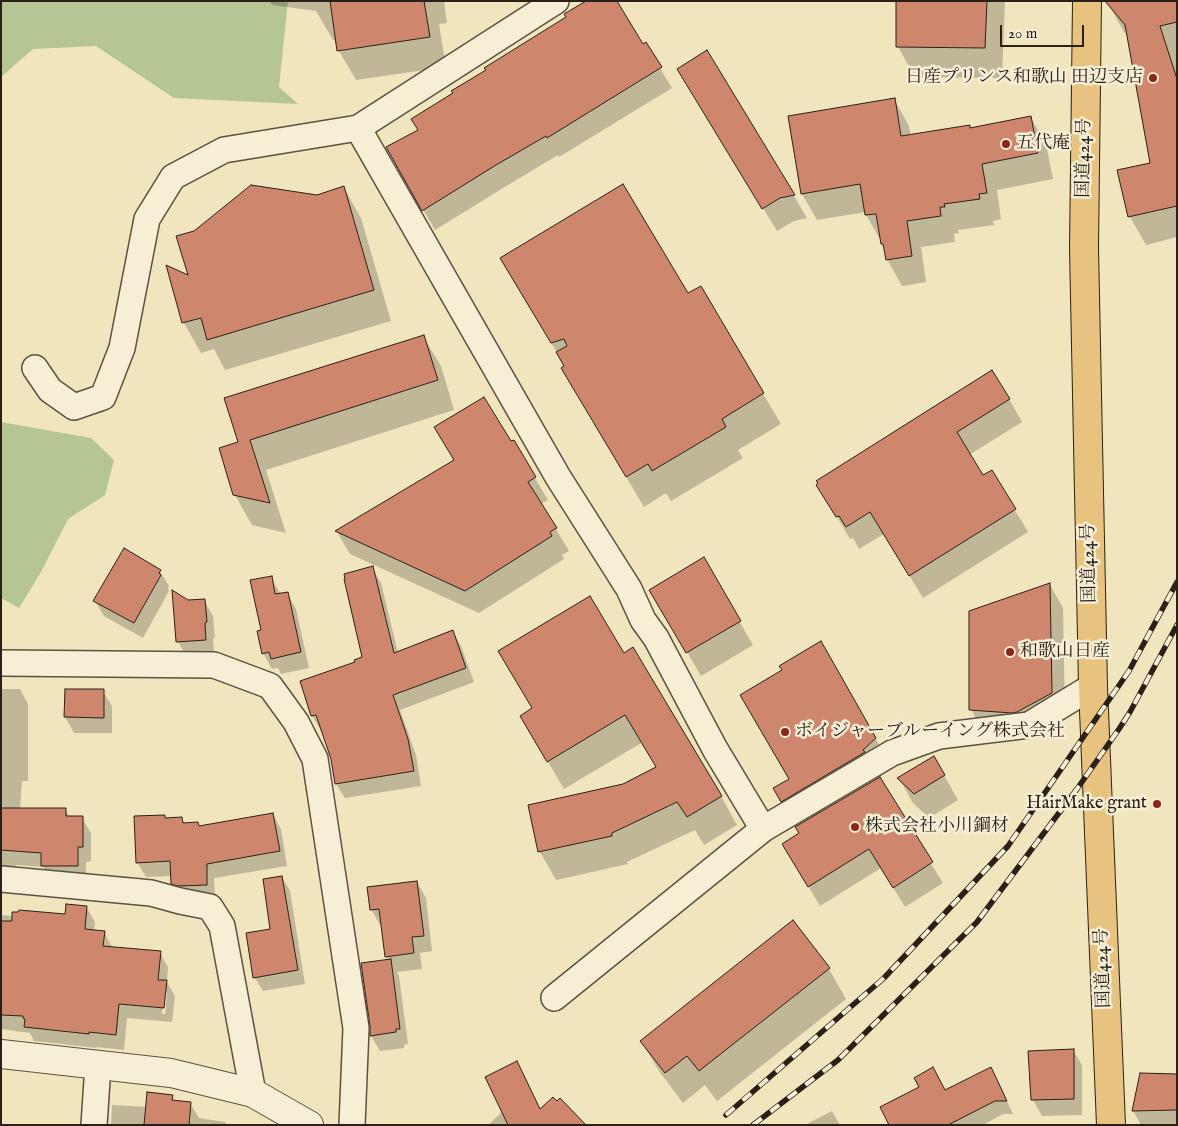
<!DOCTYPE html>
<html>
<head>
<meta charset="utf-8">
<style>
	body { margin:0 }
	#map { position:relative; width:1178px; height:1126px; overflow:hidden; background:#f1e5be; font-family:"IM FELL English",serif }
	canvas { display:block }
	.frame { position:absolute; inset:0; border:2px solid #2b2018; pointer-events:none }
	.scale { position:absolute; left:1000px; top:25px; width:84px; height:22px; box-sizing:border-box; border:2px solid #2b2018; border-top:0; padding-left:6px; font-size:15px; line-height:18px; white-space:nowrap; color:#2b2018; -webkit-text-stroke:4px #f6eed5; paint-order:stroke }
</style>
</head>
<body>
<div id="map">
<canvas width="1178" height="1126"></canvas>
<div class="frame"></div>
<div class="scale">20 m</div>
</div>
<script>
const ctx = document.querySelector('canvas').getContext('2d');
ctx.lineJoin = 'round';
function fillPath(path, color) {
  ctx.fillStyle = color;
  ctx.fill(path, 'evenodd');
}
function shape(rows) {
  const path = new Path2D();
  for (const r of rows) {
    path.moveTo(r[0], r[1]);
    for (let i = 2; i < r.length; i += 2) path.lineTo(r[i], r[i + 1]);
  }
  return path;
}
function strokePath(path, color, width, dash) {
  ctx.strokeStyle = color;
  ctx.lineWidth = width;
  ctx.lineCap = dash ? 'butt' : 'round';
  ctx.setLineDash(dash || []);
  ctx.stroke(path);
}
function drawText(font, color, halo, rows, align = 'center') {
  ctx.font = font + ' "IM FELL English","Noto Serif JP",serif';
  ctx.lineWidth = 5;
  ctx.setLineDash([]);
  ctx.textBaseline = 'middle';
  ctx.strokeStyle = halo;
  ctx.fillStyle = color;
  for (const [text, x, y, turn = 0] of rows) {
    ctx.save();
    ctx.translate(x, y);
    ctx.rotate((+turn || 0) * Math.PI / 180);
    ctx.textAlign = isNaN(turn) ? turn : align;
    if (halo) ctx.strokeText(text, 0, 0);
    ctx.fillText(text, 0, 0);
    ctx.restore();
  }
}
const green = shape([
	[1,1,288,1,279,87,298,104,174,98,96,46,33,49,1,77],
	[1,422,91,438,114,460,105,495,68,519,41,572,19,608,1,598]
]);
const shadow = shape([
	[270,1,444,1,447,23,439,24,446,67,356,80,339,51,337,40,333,40,316,11,272,5],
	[897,1,1005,1,1002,78,915,77,898,47],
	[1177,1,1177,54,1176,54,1177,58,1177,237,1146,245,1130,217,1151,164,1128,36,1124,32,1108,3],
	[567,17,643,45,660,68,672,88,559,157,558,155,508,185,435,230,387,148,419,131,454,94],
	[706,52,794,196,807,218,794,221,777,231,692,92],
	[894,99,909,126,911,136,969,126,971,129,1031,118,1046,144,1053,179,997,190,1001,219,993,221,994,225,958,230,959,233,954,234,955,242,921,247,926,282,902,286,887,259,885,250,881,241,866,215,866,212,817,220,802,194],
	[344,188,361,218,391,321,225,370,214,349,201,353,184,323,167,268,190,277,317,196],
	[700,288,781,424,738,450,743,458,671,501,666,493,644,507,580,399,565,366,519,289,688,295],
	[423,336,441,366,454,410,266,470,286,533,252,525,235,495,239,443],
	[1009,399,1022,422,969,455,983,477,992,472,1028,532,923,598,884,534,859,549,853,538,850,539,831,507],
	[513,442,548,500,541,504,569,551,562,555,564,559,479,613,350,554,337,532,455,460],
	[703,559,753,645,701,676,651,590],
	[372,568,381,583,398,653,452,632,461,646,474,682,400,710,416,755,421,786,345,798,336,784,332,759,322,730,321,730,312,716,356,663,364,658],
	[160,571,169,586,168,588,169,591,143,638,104,616,95,601],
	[271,578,280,593,287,593,296,609,309,668,281,674,278,668,272,669,263,653,262,631],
	[1050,585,1063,608,1065,716,984,732,971,709],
	[204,600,213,616,215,638,213,638,214,655,187,657,178,642,188,602],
	[820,643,889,762,795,824,775,789,791,780],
	[623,655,721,796,737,825,704,845,695,830,627,862,628,864,556,880,540,852,530,806,623,785,658,767,643,742,564,789,521,716],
	[1,689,20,689,28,704,28,781,22,781,20,809,65,809,70,818,82,818,91,833,91,861,86,862,86,881,51,881,43,867,16,865,15,879,1,879],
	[103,691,112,706,112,733,74,733,65,717],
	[934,758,958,800,929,818,913,803,899,778],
	[879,779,943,883,905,907,881,868,820,906,784,844],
	[273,815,281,829,287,866,214,878,215,899,181,898,172,883,172,876,146,877,137,862,164,816,166,820,181,819,184,824,198,823,200,827],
	[282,877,290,891,305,984,263,991,255,978,271,930],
	[417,882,426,898,432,951,420,953,422,969,397,972,399,976,408,1044,404,1045,404,1048,380,1051,371,1036,389,961,387,957,382,925,380,925,371,909],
	[87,908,95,922,94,931,104,932,112,947,112,948,160,953,168,967,167,982,175,996,172,1022,127,1018,124,1050,97,1047,97,1048,34,1041,30,1033,1,1029,1,915,13,916,66,915],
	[165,990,167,993,165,1014,162,1014],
	[829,969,846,999,717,1101,705,1085,683,1103,659,1071,641,1041],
	[1073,1050,1082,1065,1082,1115,1042,1116,1033,1100],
	[1141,1074,1177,1075,1177,1125,1141,1125,1133,1111],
	[998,1082,1013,1114,1003,1114,983,1125,891,1125],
	[172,1096,175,1102,190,1103,199,1118,225,1122,227,1125,111,1125,112,1105,147,1107],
	[540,1110,584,1125,488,1125,503,1111],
	[832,1111,840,1125,805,1125]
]);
const building = shape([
	[330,1,424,1,430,37,337,51,330,1],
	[586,1,617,1,643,44,646,42,662,67,547,138,546,136,496,165,422,211,386,147,418,130,411,119,453,93,451,91,486,70,484,68,566,17,564,14,586,1],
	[896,1,987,1,985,48,896,47,896,1],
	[1105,1,1177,1,1177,22,1160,26,1177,79,1177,206,1128,217,1117,170,1150,163,1125,25,1105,1],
	[707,50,795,195,780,198,762,209,677,69,707,50],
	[895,98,901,136,970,125,970,128,1031,116,1038,153,982,164,987,193,979,194,980,199,944,204,945,207,940,207,941,216,907,221,912,256,886,260,883,244,881,244,876,214,865,215,860,184,801,194,788,116,895,98],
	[623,184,688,293,701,286,764,393,722,419,726,427,652,471,648,464,626,477,561,368,564,366,556,352,567,346,564,339,551,343,500,258,623,184],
	[251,185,317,195,344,186,374,290,207,340,201,318,182,323,166,265,188,275,176,236,194,231,251,185],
	[424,335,438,380,250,440,270,503,233,495,219,448,238,442,224,398,424,335],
	[992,370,1010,399,957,432,983,475,992,470,1016,509,909,576,870,512,846,527,839,516,836,517,816,485,818,483,816,481,992,370],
	[484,397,511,441,514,440,536,477,528,482,557,528,550,532,552,536,465,591,335,531,454,460,434,427,484,397],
	[124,548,161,570,159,573,161,575,134,623,93,601,124,548],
	[704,557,741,621,686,653,649,590,704,557],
	[373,566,394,653,453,630,466,668,393,695,408,739,414,771,335,784,331,759,316,715,311,716,300,681,355,662,354,660,362,657,344,579,345,579,344,574,373,566],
	[272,576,275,594,288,592,301,652,271,659,269,652,262,654,257,631,261,630,250,580,272,576],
	[1050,583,1052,693,1017,712,1012,713,969,710,969,611,1050,583],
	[172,590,188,600,205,599,207,622,205,623,206,640,176,642,172,590],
	[590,596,624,653,633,647,722,796,687,817,677,802,612,833,612,836,538,852,528,805,623,784,656,767,625,715,547,762,520,716,532,708,498,651,590,596],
	[821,641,876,738,863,750,865,752,781,802,773,788,789,779,740,695,782,670,779,666,821,641],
	[65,689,104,689,104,718,64,717,65,689],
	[934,756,945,775,914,794,897,778,934,756],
	[880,777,933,862,893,888,869,849,808,887,782,844,799,833,795,827,880,777],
	[1,808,66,808,66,816,83,816,83,847,78,847,78,866,41,866,41,853,1,850,1,808],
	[273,813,280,851,207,864,207,885,178,886,171,884,170,861,136,863,134,816,165,815,165,818,182,817,183,823,198,822,199,826,273,813],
	[282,876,298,970,253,978,246,933,270,929,263,879,282,876],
	[417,881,424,936,412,937,414,953,385,957,379,909,370,910,367,887,417,881],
	[66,904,87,906,85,929,105,931,103,946,161,951,158,980,167,980,164,1008,119,1004,116,1035,89,1032,89,1034,24,1027,25,1019,23,1018,23,1016,1,1015,1,921,12,921,12,912,18,912,19,910,65,914,66,904],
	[793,920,830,968,699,1071,687,1056,665,1073,640,1041,793,920],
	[391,959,400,1029,396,1029,396,1032,370,1036,370,1026,361,963,391,959],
	[1074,1049,1074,1099,1031,1100,1028,1051,1074,1049],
	[517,1061,540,1109,553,1097,557,1101,560,1098,586,1125,508,1125,485,1077,517,1061],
	[933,1067,945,1090,991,1067,1007,1101,995,1101,948,1125,889,1125,880,1107,919,1087,914,1078,933,1067],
	[1140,1073,1177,1074,1177,1110,1132,1111,1140,1073],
	[147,1092,173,1095,172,1100,191,1102,189,1125,144,1125,147,1092]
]);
const minor = shape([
	[358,128,558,477,629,589,643,620,656,638,715,749,763,829,892,753,939,736,1029,725,1093,686],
	[35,368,50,390,74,407,103,397,122,348,147,219,173,177,224,150,358,128,556,1],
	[1,663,214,665,270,686,296,722,315,759,356,1028,352,1125],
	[1,879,151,893,180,901,210,907,222,926,253,1093],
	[554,998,763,829],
	[94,1125,98,1065]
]);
const tertiary = shape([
	[1,1054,171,1073,253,1093,309,1125]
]);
const trunk = shape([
	[1087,1,1084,248,1093,686,1111,1125]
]);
const rail = shape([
	[726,1115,884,978,1008,846,1129,671,1177,582],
	[753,1125,838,1060,977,922,1077,789,1119,729,1130,712,1177,625]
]);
const markers = [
	[1153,78,5,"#8f2418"],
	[1006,144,5,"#8f2418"],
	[1010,652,5,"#8f2418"],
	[785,732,5,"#8f2418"],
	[1157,804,5,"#8f2418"],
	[855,827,5,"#8f2418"]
];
const poiNames = [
	["日産プリンス和歌山 田辺支店",1143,78,"right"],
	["五代庵",1016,144],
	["和歌山日産",1020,652],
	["ボイジャーブルーイング株式会社",795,732],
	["HairMake grant",1147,804,"right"],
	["株式会社小川鋼材",865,827]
];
const streetNames = [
	["国道424号",1085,158,-89],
	["国道424号",1090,563,-91],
	["国道424号",1104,968,-92]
];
fillPath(green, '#b6c594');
fillPath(shadow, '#0003');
fillPath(building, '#ce866d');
strokePath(building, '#2b2018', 1);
strokePath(minor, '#5c5142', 28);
strokePath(tertiary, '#5c5142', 30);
strokePath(trunk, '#2b2018', 30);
strokePath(minor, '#f6eed5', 25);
strokePath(tertiary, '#f6eed5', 28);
strokePath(trunk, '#e8c27f', 28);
strokePath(rail, '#2b2018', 5.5);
strokePath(rail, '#f6eed5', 4, [11]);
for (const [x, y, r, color] of markers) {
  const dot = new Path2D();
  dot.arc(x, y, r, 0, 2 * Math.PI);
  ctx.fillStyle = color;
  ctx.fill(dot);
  strokePath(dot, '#f6eed5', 2);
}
drawText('18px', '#2b2018', '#f6eed5', poiNames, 'left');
drawText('18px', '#2b2018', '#f6eed5', streetNames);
</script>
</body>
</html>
